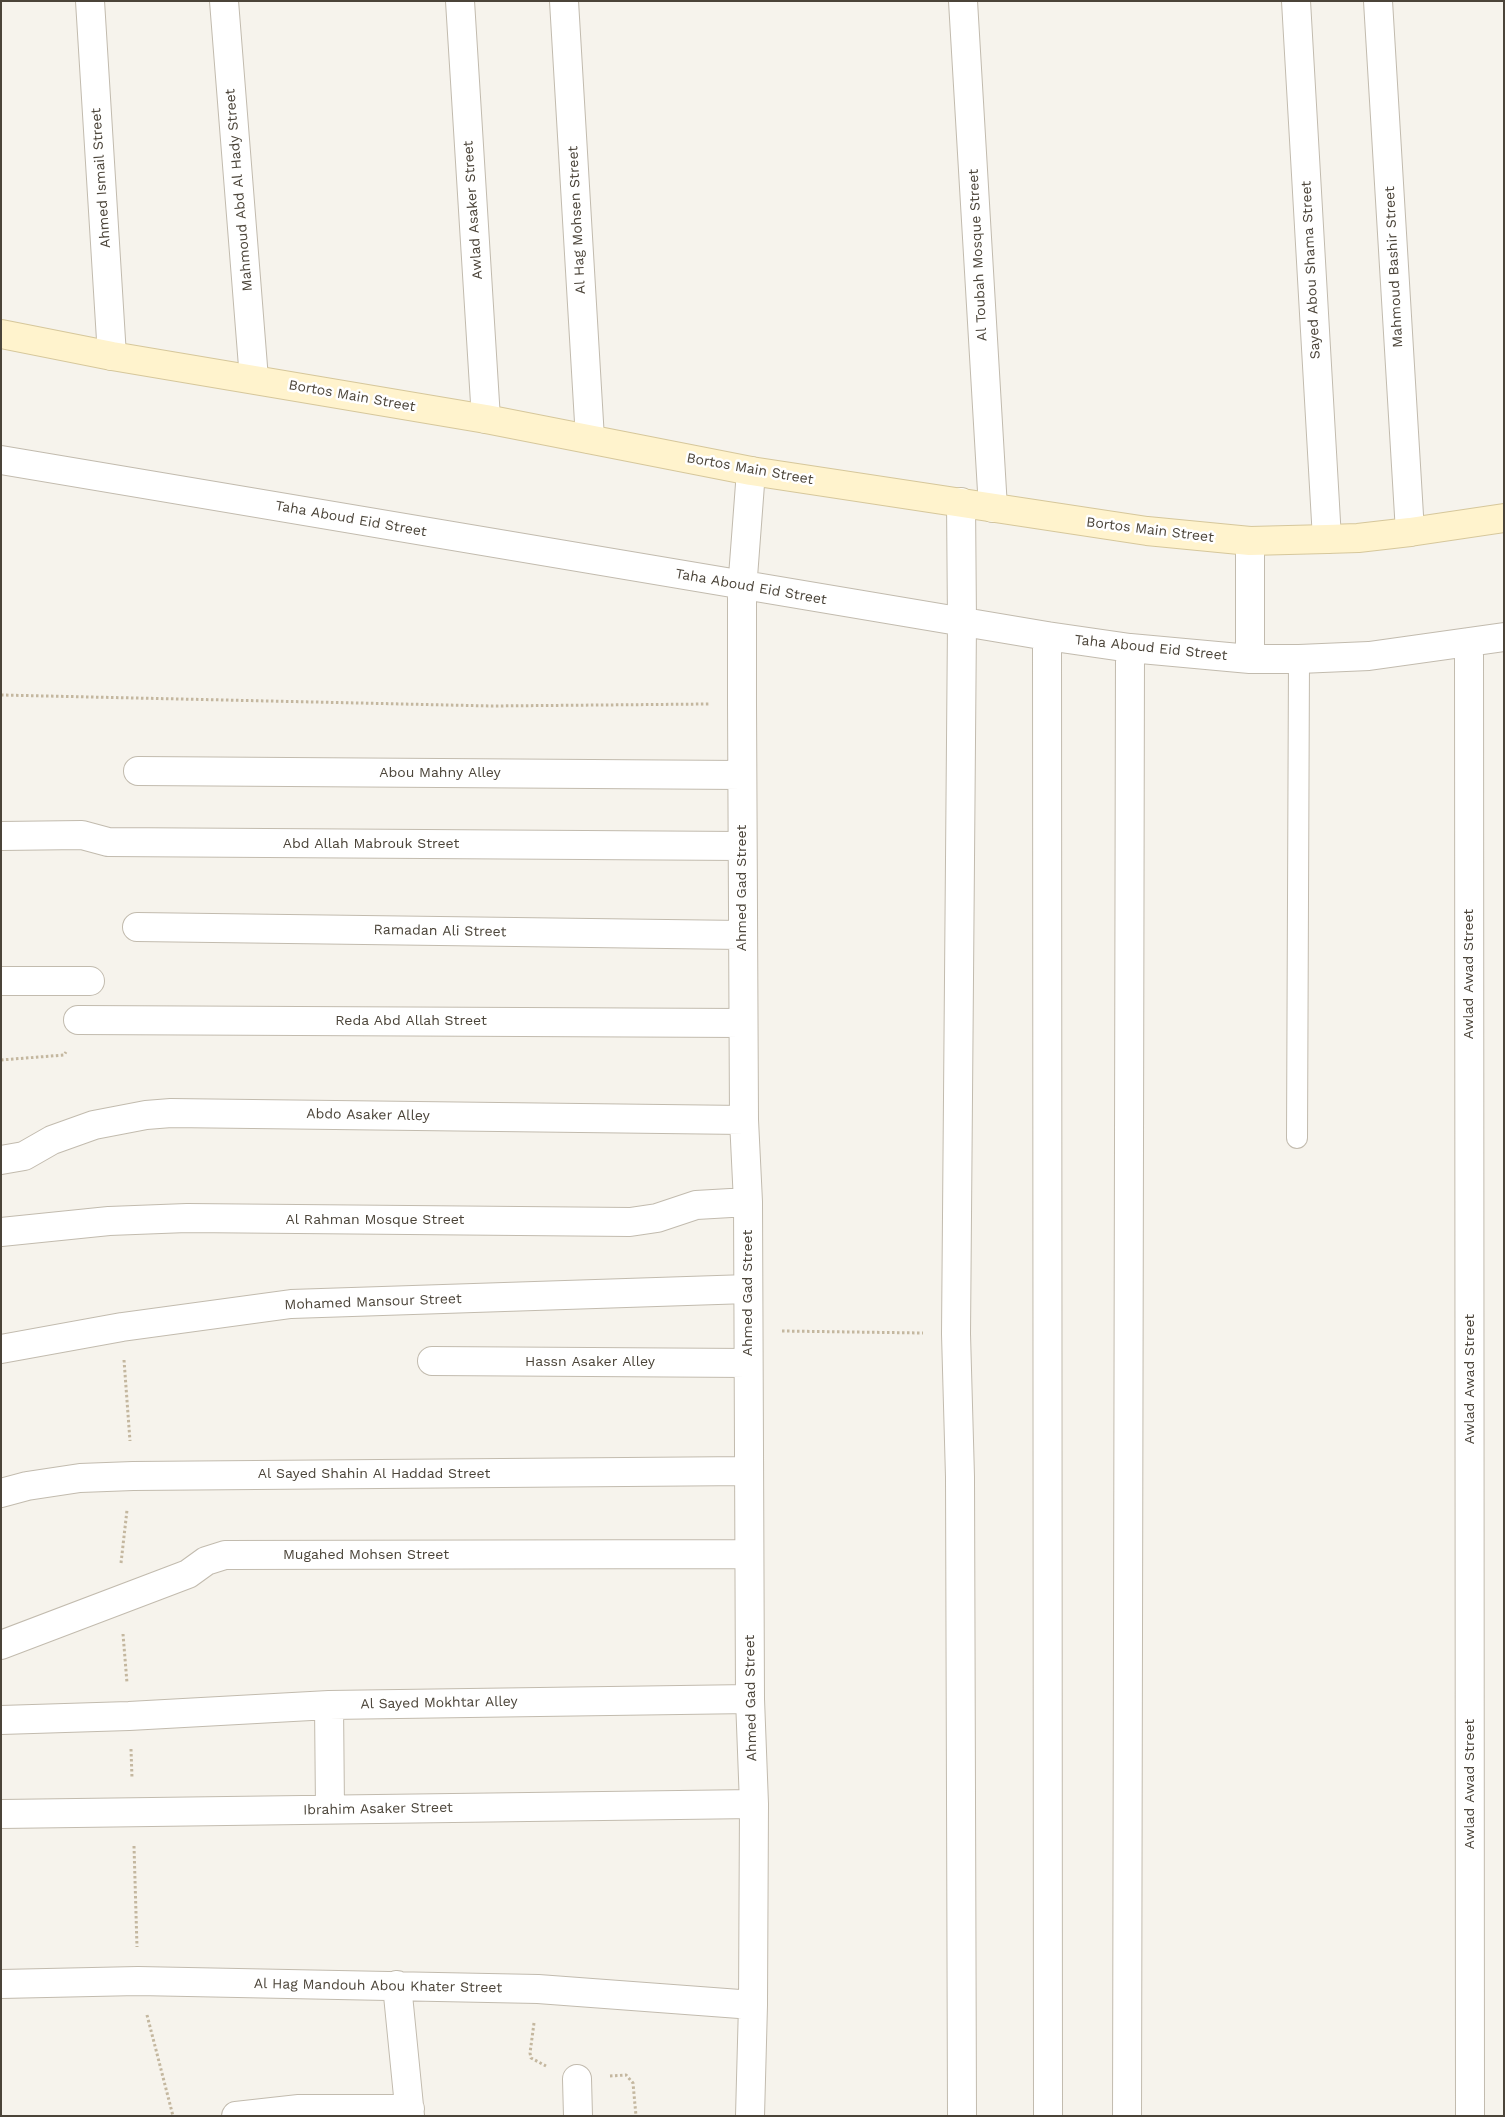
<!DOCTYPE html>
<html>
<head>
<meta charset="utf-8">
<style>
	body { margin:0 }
	#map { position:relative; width:1505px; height:2117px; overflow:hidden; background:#f6f3ec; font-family:"Work Sans",sans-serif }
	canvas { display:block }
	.frame { position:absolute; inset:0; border:2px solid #4b4439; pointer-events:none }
</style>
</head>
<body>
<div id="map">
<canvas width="1505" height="2117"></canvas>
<div class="frame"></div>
</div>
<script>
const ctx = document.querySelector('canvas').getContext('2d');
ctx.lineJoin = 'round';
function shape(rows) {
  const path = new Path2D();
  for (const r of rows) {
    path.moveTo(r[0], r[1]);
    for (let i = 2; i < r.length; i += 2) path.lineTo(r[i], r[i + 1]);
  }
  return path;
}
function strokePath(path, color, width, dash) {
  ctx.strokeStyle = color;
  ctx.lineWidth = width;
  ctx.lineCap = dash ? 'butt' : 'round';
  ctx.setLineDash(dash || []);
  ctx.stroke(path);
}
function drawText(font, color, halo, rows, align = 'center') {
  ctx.font = font + ' "Work Sans",sans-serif';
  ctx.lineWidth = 5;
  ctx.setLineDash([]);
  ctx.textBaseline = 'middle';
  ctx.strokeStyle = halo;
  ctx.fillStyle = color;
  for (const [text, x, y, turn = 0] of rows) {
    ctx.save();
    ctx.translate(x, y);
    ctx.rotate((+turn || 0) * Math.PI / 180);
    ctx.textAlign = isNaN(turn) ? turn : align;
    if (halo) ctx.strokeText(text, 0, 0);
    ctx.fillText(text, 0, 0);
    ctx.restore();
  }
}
const path = shape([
	[1,695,492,706,709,704],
	[1,1060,64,1055,66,1052],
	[782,1331,923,1333],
	[124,1360,130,1441],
	[121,1563,127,1510],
	[123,1634,127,1683],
	[131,1749,132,1778],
	[134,1846,137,1947],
	[147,2015,173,2116],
	[534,2023,530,2053,531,2058,546,2066],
	[610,2076,626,2075,633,2083,636,2116]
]);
const lane = shape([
	[1297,1138,1299,659]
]);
const street = shape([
	[90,1,112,356],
	[224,1,254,379],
	[460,1,486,419],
	[564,1,590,439],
	[963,1,993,508],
	[1296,1,1327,539],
	[1378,1,1410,532],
	[1,460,1047,636,1130,648,1250,659,1299,659,1369,656,1504,637],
	[961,502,962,622,956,1334,960,1477,962,2116],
	[1047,636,1048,2116],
	[1469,642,1470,2116],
	[1250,659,1250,541],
	[138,771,742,775],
	[1,836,82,835,108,842,742,846],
	[137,927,742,935],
	[1,981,90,981],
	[78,1020,743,1023],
	[1,1160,24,1156,52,1140,94,1125,146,1115,171,1113,744,1120],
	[1,1232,109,1221,187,1218,630,1222,657,1218,696,1205,748,1202],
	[1,1349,122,1327,291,1304,748,1289],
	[432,1361,748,1363],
	[1,1493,27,1486,80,1478,133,1476,749,1471],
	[1,1645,188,1574,206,1561,225,1555,749,1554],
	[329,1705,330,1809],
	[1,1720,129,1716,329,1705,750,1699],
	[1,1814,754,1804],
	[1,1984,138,1981,538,1989,753,2005],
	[397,1985,410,2116],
	[577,2079,578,2116],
	[236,2116,299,2109,410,2109],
	[750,2116,753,2005,754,1804,750,1699,748,1202,744,1120,742,703,742,590,751,471],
	[1127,2116,1130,648]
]);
const secondary = shape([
	[1,334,112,356,486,419,751,471,1147,531,1250,541,1327,539,1358,538,1410,532,1504,518]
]);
const streetNames = [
	["Ahmed Ismail Street",101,178,-94],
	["Mahmoud Abd Al Hady Street",239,190,-95],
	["Awlad Asaker Street",473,210,-94],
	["Al Hag Mohsen Street",577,220,-93],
	["Al Toubah Mosque Street",978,255,-93],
	["Mahmoud Bashir Street",1394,267,-93],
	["Sayed Abou Shama Street",1311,270,-93],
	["Bortos Main Street",352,396,10],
	["Bortos Main Street",750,469,10],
	["Taha Aboud Eid Street",351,519,10],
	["Bortos Main Street",1150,530,7],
	["Taha Aboud Eid Street",751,587,10],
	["Taha Aboud Eid Street",1151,648,6],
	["Abou Mahny Alley",440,773],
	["Abd Allah Mabrouk Street",371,844],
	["Ahmed Gad Street",742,888,-90],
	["Ramadan Ali Street",440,931,1],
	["Awlad Awad Street",1469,974,-90],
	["Reda Abd Allah Street",411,1021],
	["Abdo Asaker Alley",368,1115,1],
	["Al Rahman Mosque Street",375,1220],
	["Ahmed Gad Street",748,1293,-90],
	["Mohamed Mansour Street",373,1302,-2],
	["Hassn Asaker Alley",590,1362],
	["Awlad Awad Street",1470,1379,-90],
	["Al Sayed Shahin Al Haddad Street",374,1474],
	["Mugahed Mohsen Street",366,1555],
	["Ahmed Gad Street",751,1698,-91],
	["Al Sayed Mokhtar Alley",439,1703,-1],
	["Awlad Awad Street",1470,1784,-90],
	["Ibrahim Asaker Street",378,1809,-1],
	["Al Hag Mandouh Abou Khater Street",378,1986,1]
];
strokePath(lane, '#c2bbae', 22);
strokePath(street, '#c2bbae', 30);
strokePath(secondary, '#d6c79b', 30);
strokePath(path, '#c4b79f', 3, [2.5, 2.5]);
strokePath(lane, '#fff', 20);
strokePath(street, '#fff', 28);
strokePath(secondary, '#fff3cd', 28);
drawText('14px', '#4b4439', '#fff', streetNames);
</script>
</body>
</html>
